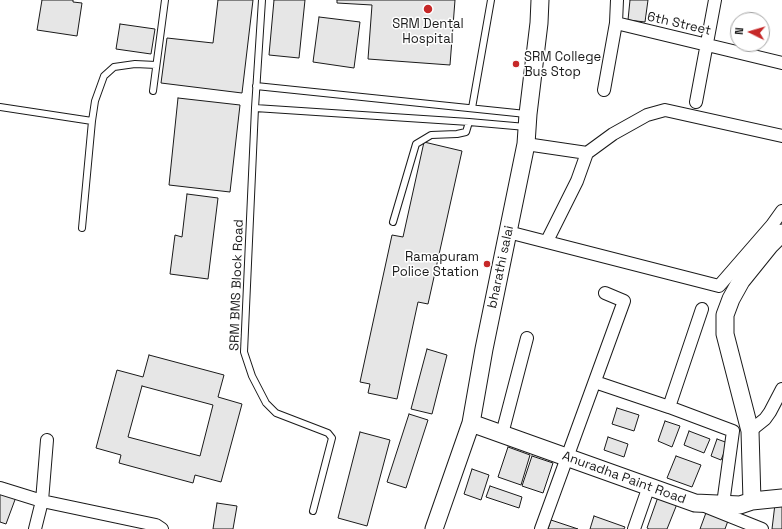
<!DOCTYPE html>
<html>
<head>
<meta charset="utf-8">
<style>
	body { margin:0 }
	#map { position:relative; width:782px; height:529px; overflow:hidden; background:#fff; font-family:"Space Grotesk",sans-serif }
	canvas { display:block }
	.north { position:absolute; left:730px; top:12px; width:40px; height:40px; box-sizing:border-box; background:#fff; border:1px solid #a3a3a3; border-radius:50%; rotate:275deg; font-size:11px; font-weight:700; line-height:16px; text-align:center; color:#1a1a1a }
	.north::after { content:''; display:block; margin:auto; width:14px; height:18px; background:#c62828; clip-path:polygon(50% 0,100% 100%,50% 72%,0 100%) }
</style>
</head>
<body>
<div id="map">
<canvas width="782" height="529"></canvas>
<div class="north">N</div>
</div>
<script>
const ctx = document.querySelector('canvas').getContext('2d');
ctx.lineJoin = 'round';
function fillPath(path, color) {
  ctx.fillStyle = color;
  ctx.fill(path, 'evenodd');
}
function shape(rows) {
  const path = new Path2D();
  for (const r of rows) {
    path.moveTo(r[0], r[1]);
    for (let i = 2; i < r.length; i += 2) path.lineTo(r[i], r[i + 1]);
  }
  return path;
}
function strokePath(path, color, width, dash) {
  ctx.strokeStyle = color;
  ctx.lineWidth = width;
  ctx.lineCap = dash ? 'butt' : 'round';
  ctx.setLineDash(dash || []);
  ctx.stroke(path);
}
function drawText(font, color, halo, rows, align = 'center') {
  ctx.font = font + ' "Space Grotesk",sans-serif';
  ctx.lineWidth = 3;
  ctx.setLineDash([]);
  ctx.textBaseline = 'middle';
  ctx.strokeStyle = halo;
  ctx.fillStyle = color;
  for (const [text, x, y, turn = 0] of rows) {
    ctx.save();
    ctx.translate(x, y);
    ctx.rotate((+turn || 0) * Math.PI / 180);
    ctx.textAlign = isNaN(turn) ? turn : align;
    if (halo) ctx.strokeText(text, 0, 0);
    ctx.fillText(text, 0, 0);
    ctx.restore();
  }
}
const building = shape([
	[42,0,73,0,73,2,82,3,77,36,37,30,42,0],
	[218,0,253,0,242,93,161,83,167,38,213,43,218,0],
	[274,0,305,0,299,58,269,55,274,0],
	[337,0,455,0,450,65,368,59,372,5,337,3,337,0],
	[630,0,648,0,645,22,628,20,630,0],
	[319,17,360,22,354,68,313,62,319,17],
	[120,24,155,29,151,54,116,49,120,24],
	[178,98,240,105,230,192,169,185,178,98],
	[424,142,462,151,428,304,418,302,397,399,368,393,370,384,360,382,392,235,403,237,424,142],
	[187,194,218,198,208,279,170,274,175,235,182,237,187,194],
	[427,349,447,355,432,414,411,409,427,349],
	[149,355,224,375,218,397,242,404,221,482,195,475,193,483,119,463,121,455,96,448,117,370,143,377,149,355],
	[142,386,213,405,200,456,128,437,142,386],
	[617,408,639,415,634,431,612,424,617,408],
	[409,414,428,420,406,488,387,482,409,414],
	[665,421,680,426,672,447,658,441,665,421],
	[689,431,710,439,704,453,684,445,689,431],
	[360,432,390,440,367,526,338,518,360,432],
	[608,437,628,444,624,457,604,450,608,437],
	[717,439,728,443,721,460,711,456,717,439],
	[508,447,530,455,521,485,498,477,508,447],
	[532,456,553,463,543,493,522,486,532,456],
	[676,456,701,465,692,487,667,478,676,456],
	[472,469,489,475,481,500,464,494,472,469],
	[490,486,522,497,519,508,486,497,490,486],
	[0,491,16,497,6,524,0,522,0,491],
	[658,497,677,504,667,529,649,529,647,528,658,497],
	[217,503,237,506,233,529,213,529,217,503],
	[775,504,782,505,782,529,772,529,775,504],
	[707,510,729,518,725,529,700,529,707,510],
	[594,516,625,527,624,529,590,529,594,516],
	[551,520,578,529,548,529,551,520]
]);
const lane = shape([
	[262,0,255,108,244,352,252,376,266,403,276,413,328,433,332,438,313,511],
	[256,86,526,114],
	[153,91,165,0],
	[0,107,92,121],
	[255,108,469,122,526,127],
	[472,108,491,0],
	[393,222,416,144,431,135,457,134,466,132,469,122],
	[82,228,92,121,95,101,104,76,114,67,135,64,156,65]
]);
const street = shape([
	[617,0,616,23,782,63],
	[604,90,616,23],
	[696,102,715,0],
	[526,144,587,153],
	[508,232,719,286,772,225,782,211],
	[547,241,577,181,587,153,613,134,647,115,665,110,782,136],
	[702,309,669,407,733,431,723,504],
	[595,382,669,407],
	[750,431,765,419,770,412,782,389],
	[502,434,527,338],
	[47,440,42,501,156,525,162,529],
	[0,488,42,501,35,529],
	[707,507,762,529],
	[541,529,624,301,605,293],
	[634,529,649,486]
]);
const secondary = shape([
	[471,423,695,503,740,505,752,501,782,498],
	[752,501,750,431,725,334,725,315,731,299,741,281,770,245,782,233],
	[434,529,471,423,484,349,526,144,528,114,539,23,540,0]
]);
const markers = [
	[428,9,5,"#c62828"],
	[516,64,4,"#c62828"],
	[487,264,4,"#c62828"]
];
const poiNames = [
	["SRM Dental",428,24],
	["Hospital",428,39],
	["SRM College",524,57,"left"],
	["Bus Stop",524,72,"left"],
	["Ramapuram",479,257,"right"],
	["Police Station",479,272,"right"]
];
const streetNames = [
	["6th Street",679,24,13],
	["bharathi salai",501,267,-78],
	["SRM BMS Block Road",237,285,-88],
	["Anuradha Paint Road",624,478,20]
];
fillPath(building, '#e6e6e6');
strokePath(building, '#1a1a1a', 1);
strokePath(lane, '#1a1a1a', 8);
strokePath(street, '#1a1a1a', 14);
strokePath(secondary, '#1a1a1a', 19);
strokePath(lane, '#fff', 6);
strokePath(street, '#fff', 12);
strokePath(secondary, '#fff', 17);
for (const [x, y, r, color] of markers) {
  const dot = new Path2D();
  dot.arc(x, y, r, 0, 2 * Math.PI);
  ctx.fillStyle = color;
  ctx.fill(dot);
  strokePath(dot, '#fff', 1.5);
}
drawText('13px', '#1a1a1a', '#fff', poiNames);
drawText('13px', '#1a1a1a', '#fff', streetNames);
</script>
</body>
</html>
